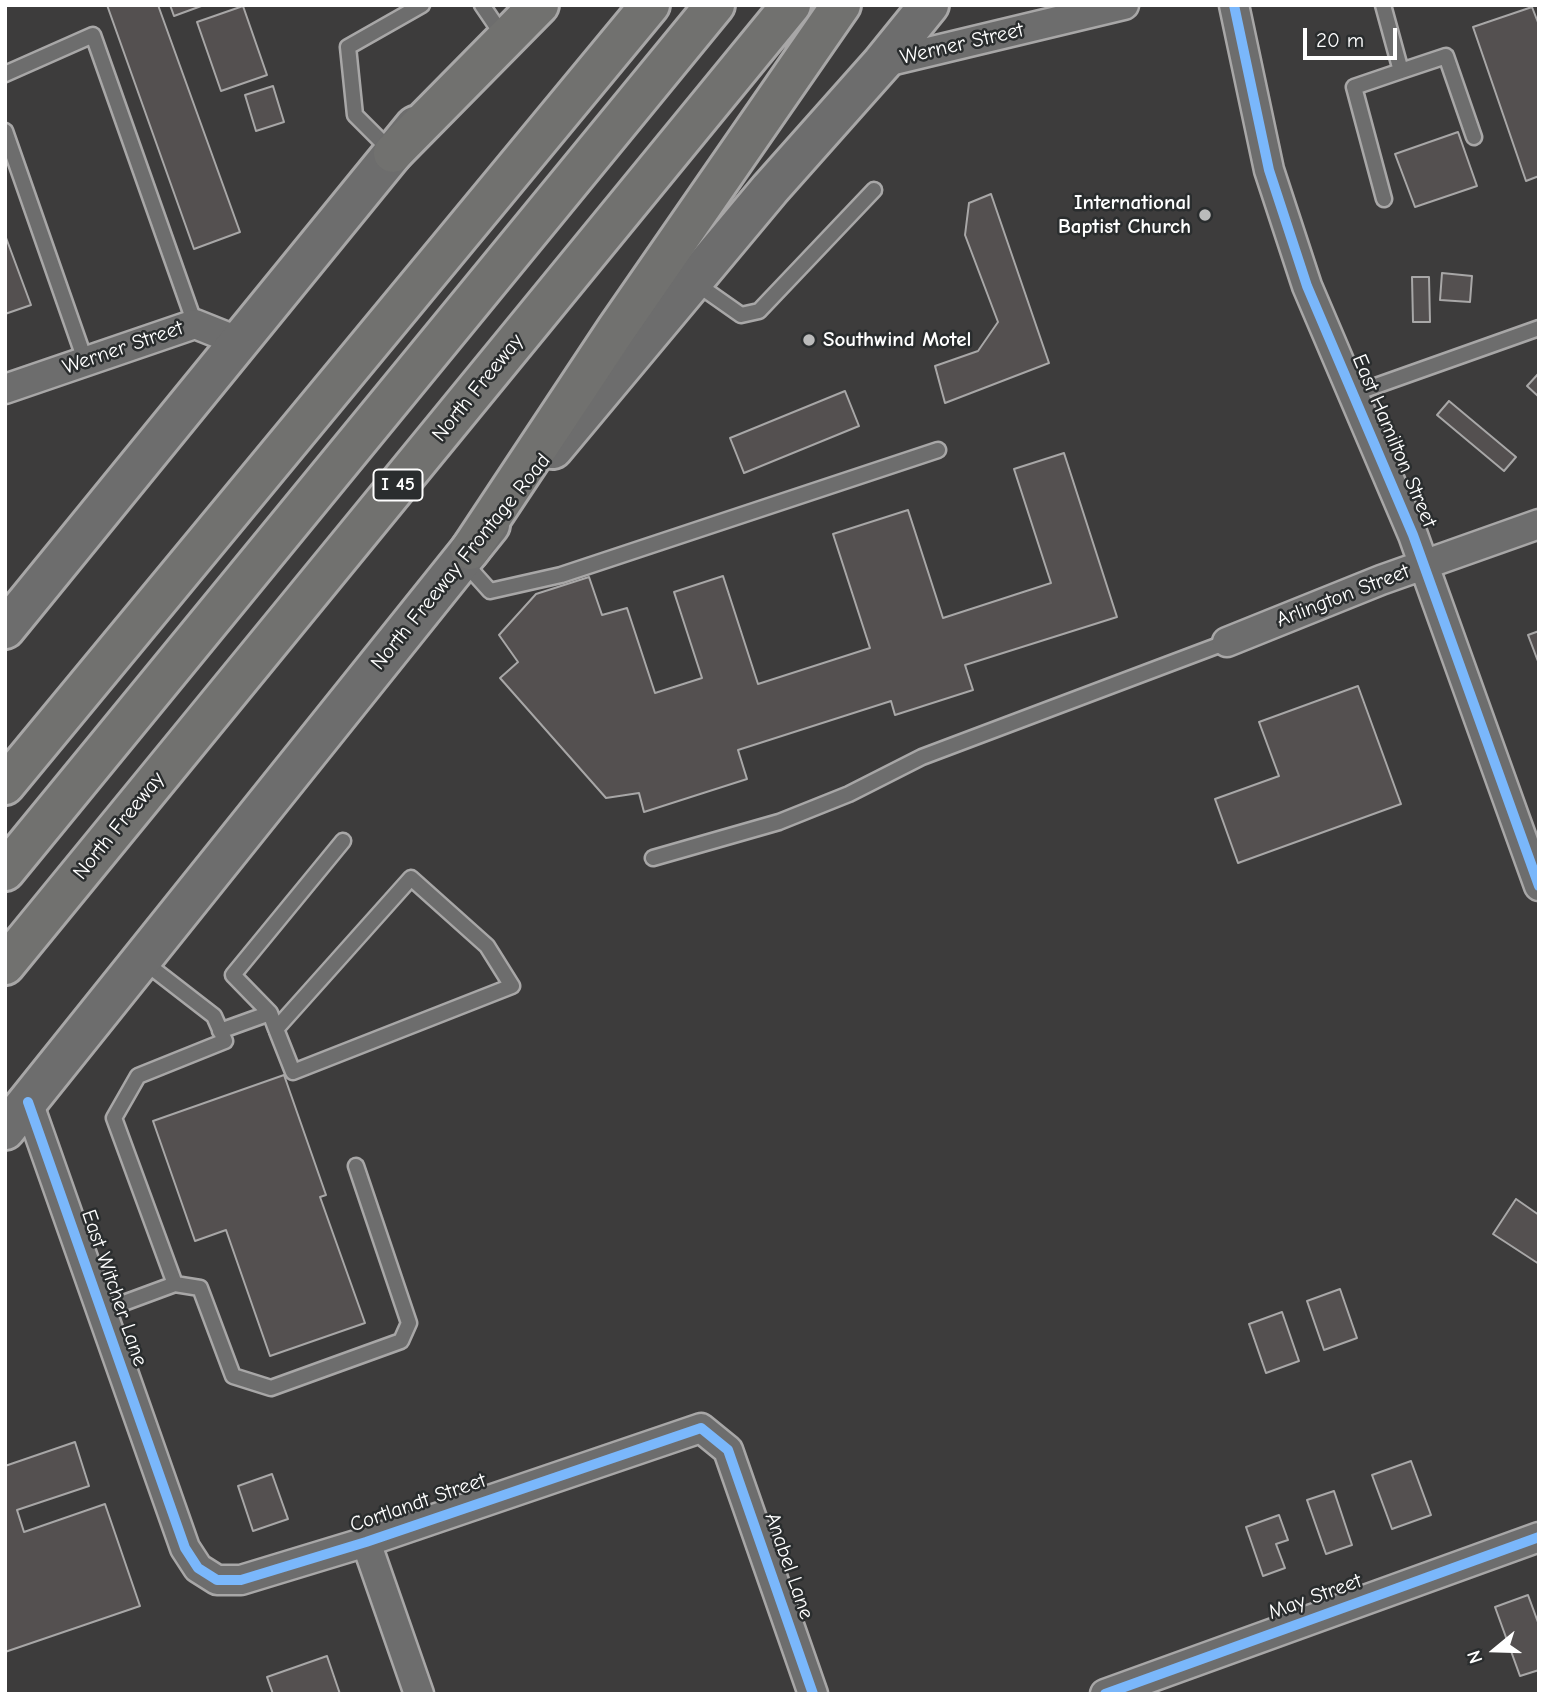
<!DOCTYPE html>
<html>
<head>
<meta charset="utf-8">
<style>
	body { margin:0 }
	#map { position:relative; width:1544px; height:1699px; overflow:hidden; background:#3d3c3c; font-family:"Comic Neue",sans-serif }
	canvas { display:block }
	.frame { position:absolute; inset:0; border:7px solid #fff; pointer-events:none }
	.north { position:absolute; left:1460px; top:1615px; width:70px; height:70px; -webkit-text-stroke:5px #2a2d2e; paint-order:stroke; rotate:251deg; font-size:19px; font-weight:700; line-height:28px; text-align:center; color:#fff }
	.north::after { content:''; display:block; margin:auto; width:24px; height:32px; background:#fff; clip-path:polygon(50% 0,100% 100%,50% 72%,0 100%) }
	.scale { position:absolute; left:1303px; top:28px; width:94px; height:32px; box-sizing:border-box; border:4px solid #fff; border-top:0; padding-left:9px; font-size:21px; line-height:24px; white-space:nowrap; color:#fff; -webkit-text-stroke:5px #2a2d2e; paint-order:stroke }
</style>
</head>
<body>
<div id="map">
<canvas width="1544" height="1699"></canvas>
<div class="frame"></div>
<div class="north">N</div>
<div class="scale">20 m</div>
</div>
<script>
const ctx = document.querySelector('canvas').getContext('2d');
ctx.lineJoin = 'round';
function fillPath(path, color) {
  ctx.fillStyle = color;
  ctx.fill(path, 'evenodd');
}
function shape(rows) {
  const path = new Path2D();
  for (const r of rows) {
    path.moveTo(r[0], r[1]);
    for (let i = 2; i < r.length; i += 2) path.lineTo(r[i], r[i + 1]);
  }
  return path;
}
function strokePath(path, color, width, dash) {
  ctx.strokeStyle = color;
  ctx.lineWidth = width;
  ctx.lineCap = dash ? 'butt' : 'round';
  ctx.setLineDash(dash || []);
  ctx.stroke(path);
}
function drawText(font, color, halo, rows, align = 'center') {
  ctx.font = font + ' "Comic Neue",sans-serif';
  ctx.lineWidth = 5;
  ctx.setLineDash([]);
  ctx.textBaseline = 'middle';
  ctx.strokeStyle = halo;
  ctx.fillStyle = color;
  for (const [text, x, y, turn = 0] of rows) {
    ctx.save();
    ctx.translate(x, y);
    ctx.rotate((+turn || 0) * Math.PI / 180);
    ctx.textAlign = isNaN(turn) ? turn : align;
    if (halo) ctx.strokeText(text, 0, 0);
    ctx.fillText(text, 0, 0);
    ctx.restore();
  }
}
const building = shape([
	[107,5,158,5,240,232,194,249,107,5],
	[170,5,204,5,174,16,170,5],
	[243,6,267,75,221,91,197,22,243,6],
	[1532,7,1539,25,1539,176,1526,181,1473,27,1532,7],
	[273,86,284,122,256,131,245,95,273,86],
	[1458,132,1477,186,1415,207,1395,154,1458,132],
	[991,194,1049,363,945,403,935,366,978,351,998,322,965,235,969,203,991,194],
	[5,235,31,305,5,314,5,235],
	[1442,273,1472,276,1470,302,1440,300,1442,273],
	[1412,277,1429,277,1430,322,1413,322,1412,277],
	[1539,373,1539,397,1527,386,1539,373],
	[845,391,859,426,744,473,730,438,845,391],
	[1449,401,1516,457,1504,471,1437,415,1449,401],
	[1064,453,1117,617,965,665,973,690,895,715,891,701,738,750,747,779,644,812,639,793,606,798,500,678,518,662,499,635,536,594,589,577,602,615,627,608,655,693,702,678,674,592,723,576,758,684,870,648,833,534,908,510,943,618,1051,583,1014,469,1064,453],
	[1539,631,1539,664,1528,635,1539,631],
	[1358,686,1401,804,1238,863,1215,799,1279,776,1259,722,1358,686],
	[284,1075,326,1195,320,1197,365,1323,270,1356,226,1230,195,1241,153,1121,284,1075],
	[1516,1199,1539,1215,1539,1264,1493,1234,1516,1199],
	[1340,1289,1357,1338,1324,1350,1307,1301,1340,1289],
	[1282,1312,1299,1361,1266,1373,1249,1324,1282,1312],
	[75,1442,89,1486,17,1510,24,1532,105,1504,140,1606,5,1652,5,1466,75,1442],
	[1411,1461,1431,1515,1392,1529,1372,1475,1411,1461],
	[272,1474,288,1519,253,1531,238,1486,272,1474],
	[1334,1491,1352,1545,1326,1554,1307,1500,1334,1491],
	[1279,1515,1288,1540,1276,1544,1285,1568,1263,1576,1246,1527,1279,1515],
	[1528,1595,1539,1625,1539,1670,1520,1676,1495,1607,1528,1595],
	[327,1656,340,1694,273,1694,267,1677,327,1656]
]);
const lane = shape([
	[482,5,497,27],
	[1383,5,1401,71,1354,87,1384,199],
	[1401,71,1446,56,1474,137],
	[5,74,93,35,195,324],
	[5,131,85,360],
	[392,152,355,115,348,47,422,5],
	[694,282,741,315,759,311,874,190],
	[1353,394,1539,328],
	[463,561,490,591,561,575,938,450],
	[653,858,779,822,849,794,922,757,1227,642],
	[143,961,214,1016,225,1041,138,1076,114,1118,175,1284],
	[270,1013,233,975,343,841],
	[220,1031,270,1013,276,1029,293,1072,512,986,487,946,411,878,276,1029],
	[102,1311,175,1284,200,1288,233,1376,271,1388,401,1341,409,1323,356,1166]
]);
const street = shape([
	[1234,5,1269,170,1307,286,1413,535,1539,886],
	[882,63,1124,5],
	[5,389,195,324,240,342],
	[1227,642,1381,580,1539,524],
	[28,1102,185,1548,198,1568,217,1580,241,1580,366,1542,701,1428,728,1450,813,1694],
	[366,1542,419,1694],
	[1105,1694,1539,1537]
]);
const secondary = shape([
	[553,449,770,189,882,63,929,5],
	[5,629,415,126],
	[5,1130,490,525]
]);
const highway = shape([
	[393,153,539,5],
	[470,550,616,330,841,5],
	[5,785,650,5],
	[5,871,715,5],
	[5,965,791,5]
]);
const cycleway = shape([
	[1234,5,1269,170,1307,286,1413,535,1539,886],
	[28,1102,185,1548,198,1568,217,1580,241,1580,366,1542,701,1428,728,1450,813,1694],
	[1105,1694,1539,1537]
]);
const markers = [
	[1205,215,7,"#bbb"],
	[809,340,7,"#bbb"]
];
const shields = [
	[398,485,49]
];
const shieldNames = [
	["I 45",398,485]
];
const streetNames = [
	["Werner Street",962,44,-13],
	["Werner Street",123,348,-19],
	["North Freeway",478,388,-51],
	["East Hamilton Street",1394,441,67],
	["North Freeway Frontage Road",461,562,-51],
	["Arlington Street",1343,596,-21],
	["North Freeway",119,826,-51],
	["East Witcher Lane",114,1288,71],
	["Cortlandt Street",418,1503,-19],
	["Anabel Lane",789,1566,71],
	["May Street",1315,1597,-20]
];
const poiNames = [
	["International",1191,203],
	["Baptist Church",1191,227],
	["Southwind Motel",823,340,"left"]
];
fillPath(building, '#545050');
strokePath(building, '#a8a7a7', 2);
strokePath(lane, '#a8a7a7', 19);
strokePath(street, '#a8a7a7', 33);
strokePath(secondary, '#a8a7a7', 44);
strokePath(highway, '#a8a7a7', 44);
strokePath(lane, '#6d6d6d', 14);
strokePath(street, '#6d6d6d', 28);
strokePath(secondary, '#6d6d6d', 38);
strokePath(highway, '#71716f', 38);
strokePath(cycleway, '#7ab7fb', 10);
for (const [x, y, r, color] of markers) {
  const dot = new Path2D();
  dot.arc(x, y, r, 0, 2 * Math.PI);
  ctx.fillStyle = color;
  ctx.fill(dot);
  strokePath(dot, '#2a2d2e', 2.5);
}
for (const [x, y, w] of shields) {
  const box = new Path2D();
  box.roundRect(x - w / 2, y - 15.5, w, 31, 5);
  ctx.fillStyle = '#2a2d2e';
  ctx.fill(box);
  strokePath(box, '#fff', 2);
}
drawText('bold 19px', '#fff', null, shieldNames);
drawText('21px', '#fff', '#2a2d2e', streetNames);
drawText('bold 21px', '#fff', '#2a2d2e', poiNames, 'right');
</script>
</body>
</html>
